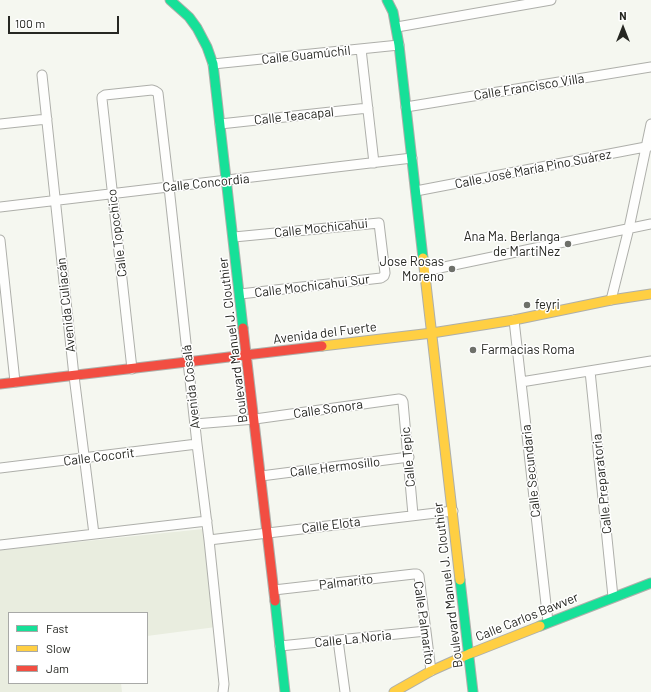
<!DOCTYPE html>
<html>
<head>
<meta charset="utf-8">
<style>
	body { margin:0 }
	#map { position:relative; width:651px; height:692px; overflow:hidden; background:#f5f7f0; font-family:Barlow,sans-serif }
	canvas { display:block }
	.legend { position:absolute; left:8px; top:612px; width:140px; height:72px; box-sizing:border-box; background:#fff; border:1px solid #a8a9a7; margin:0; padding:5px 7px; list-style:none; font-size:12px; color:#262722 }
	.legend li { display:flex; align-items:center; gap:8px; height:20px }
	.legend b { width:20px; border:1px solid #a8a9a7 }
	.north { position:absolute; left:603px; top:8px; width:40px; height:40px; -webkit-text-stroke:3px #fff; paint-order:stroke; rotate:0deg; font-size:11px; font-weight:700; line-height:16px; text-align:center; color:#262722 }
	.north::after { content:''; display:block; margin:auto; width:14px; height:18px; background:#262722; clip-path:polygon(50% 0,100% 100%,50% 72%,0 100%) }
	.scale { position:absolute; left:8px; top:16px; width:111px; height:18px; box-sizing:border-box; border:2px solid #262722; border-top:0; padding-left:5px; font-size:12px; line-height:14px; white-space:nowrap; color:#262722; -webkit-text-stroke:3px #fff; paint-order:stroke }
</style>
</head>
<body>
<div id="map">
<canvas width="651" height="692"></canvas>
<ul class="legend">
<li><b style="height:5px;background:#16e098"></b>Fast</li>
<li><b style="height:5px;background:#ffcf43"></b>Slow</li>
<li><b style="height:5px;background:#f24e42"></b>Jam</li>
</ul>
<div class="north">N</div>
<div class="scale">100 m</div>
</div>
<script>
const ctx = document.querySelector('canvas').getContext('2d');
ctx.lineJoin = 'round';
function fillPath(path, color) {
  ctx.fillStyle = color;
  ctx.fill(path, 'evenodd');
}
function shape(rows) {
  const path = new Path2D();
  for (const r of rows) {
    path.moveTo(r[0], r[1]);
    for (let i = 2; i < r.length; i += 2) path.lineTo(r[i], r[i + 1]);
  }
  return path;
}
function strokePath(path, color, width, dash) {
  ctx.strokeStyle = color;
  ctx.lineWidth = width;
  ctx.lineCap = dash ? 'butt' : 'round';
  ctx.setLineDash(dash || []);
  ctx.stroke(path);
}
function drawText(font, color, halo, rows, align = 'center') {
  ctx.font = font + ' Barlow,sans-serif';
  ctx.lineWidth = 3;
  ctx.setLineDash([]);
  ctx.textBaseline = 'middle';
  ctx.strokeStyle = halo;
  ctx.fillStyle = color;
  for (const [text, x, y, turn = 0] of rows) {
    ctx.save();
    ctx.translate(x, y);
    ctx.rotate((+turn || 0) * Math.PI / 180);
    ctx.textAlign = isNaN(turn) ? turn : align;
    if (halo) ctx.strokeText(text, 0, 0);
    ctx.fillText(text, 0, 0);
    ctx.restore();
  }
}
const built = shape([
	[203,529,216,627,147,636,147,613,9,613,9,683,121,683,122,692,0,692,0,550]
]);
const street = shape([
	[397,27,551,0],
	[361,49,374,163],
	[213,64,399,45],
	[42,75,74,376,94,534],
	[406,107,651,67],
	[0,124,47,119],
	[220,124,368,108],
	[416,191,651,146],
	[0,207,412,158],
	[234,237,379,223,385,273,384,276,381,278,240,294],
	[0,240,15,382],
	[425,271,651,224],
	[611,300,629,228,651,124],
	[514,320,548,622],
	[132,369,102,99,102,97,105,95,152,90,155,91,158,93,169,187,197,444,209,540,224,684,223,692],
	[590,371,613,597],
	[521,382,651,361],
	[195,424,255,419,399,399,402,400,403,402,413,515],
	[0,468,197,444],
	[261,476,409,457],
	[209,540,453,511],
	[0,545,207,521],
	[274,590,414,574,417,574,419,576,431,671],
	[338,640,345,692],
	[280,646,426,631]
]);
const fast = shape([
	[170,0,189,17,197,28,207,47,213,64,243,328],
	[387,0,393,12,399,45,423,258],
	[460,580,473,692],
	[275,601,285,692],
	[540,626,651,583]
]);
const slow = shape([
	[423,258,460,580],
	[322,346,432,333,514,320,611,300,651,294],
	[394,692,431,671,469,654,540,626]
]);
const jam = shape([
	[243,328,275,601],
	[0,384,322,346]
]);
const markers = [
	[568,244,4,"#6e706a"],
	[452,269,4,"#6e706a"],
	[527,305,4,"#6e706a"],
	[473,350,4,"#6e706a"]
];
const streetNames = [
	["Calle Guamúchil",306,55,-6],
	["Calle Francisco Villa",529,87,-9],
	["Calle Teacapal",294,116,-6],
	["Calle José María Pino Suárez",533,169,-11],
	["Calle Concordia",206,183,-6],
	["Calle Mochicahui",321,228,-6],
	["Calle Topochico",117,233,-97],
	["Calle Mochicahui Sur",312,286,-7],
	["Avenida Culiacán",66,305,-96],
	["Avenida del Fuerte",325,333,-7],
	["Boulevard Manuel J. Clouthier",233,340,-97],
	["Avenida Cosalá",191,387,-96],
	["Calle Sonora",328,409,-8],
	["Calle Cocorit",99,457,-7],
	["Calle Tepic",408,457,-95],
	["Calle Hermosillo",335,467,-7],
	["Calle Secundaria",531,471,-96],
	["Calle Preparatoria",602,484,-96],
	["Calle Elota",331,525,-7],
	["Palmarito",346,582,-7],
	["Boulevard Manuel J. Clouthier",448,585,-97],
	["Calle Carlos Bawver",527,617,-22],
	["Calle Palmarito",424,623,82],
	["Calle La Noria",353,639,-6]
];
const poiNames = [
	["Ana Ma. Berlanga",560,237],
	["de MartiNez",560,252],
	["Jose Rosas",444,262],
	["Moreno",444,277],
	["feyri",535,305,"left"],
	["Farmacias Roma",481,350,"left"]
];
fillPath(built, '#e9eddf');
strokePath(street, '#aeafaa', 11);
strokePath(fast, '#aeafaa', 11);
strokePath(slow, '#aeafaa', 11);
strokePath(jam, '#aeafaa', 11);
strokePath(street, '#fefefd', 9);
strokePath(fast, '#16e098', 9);
strokePath(slow, '#ffcf43', 9);
strokePath(jam, '#f24e42', 9);
for (const [x, y, r, color] of markers) {
  const dot = new Path2D();
  dot.arc(x, y, r, 0, 2 * Math.PI);
  ctx.fillStyle = color;
  ctx.fill(dot);
  strokePath(dot, '#fff', 1.5);
}
drawText('13px', '#262722', '#fff', streetNames);
drawText('13px', '#262722', '#fff', poiNames, 'right');
</script>
</body>
</html>
